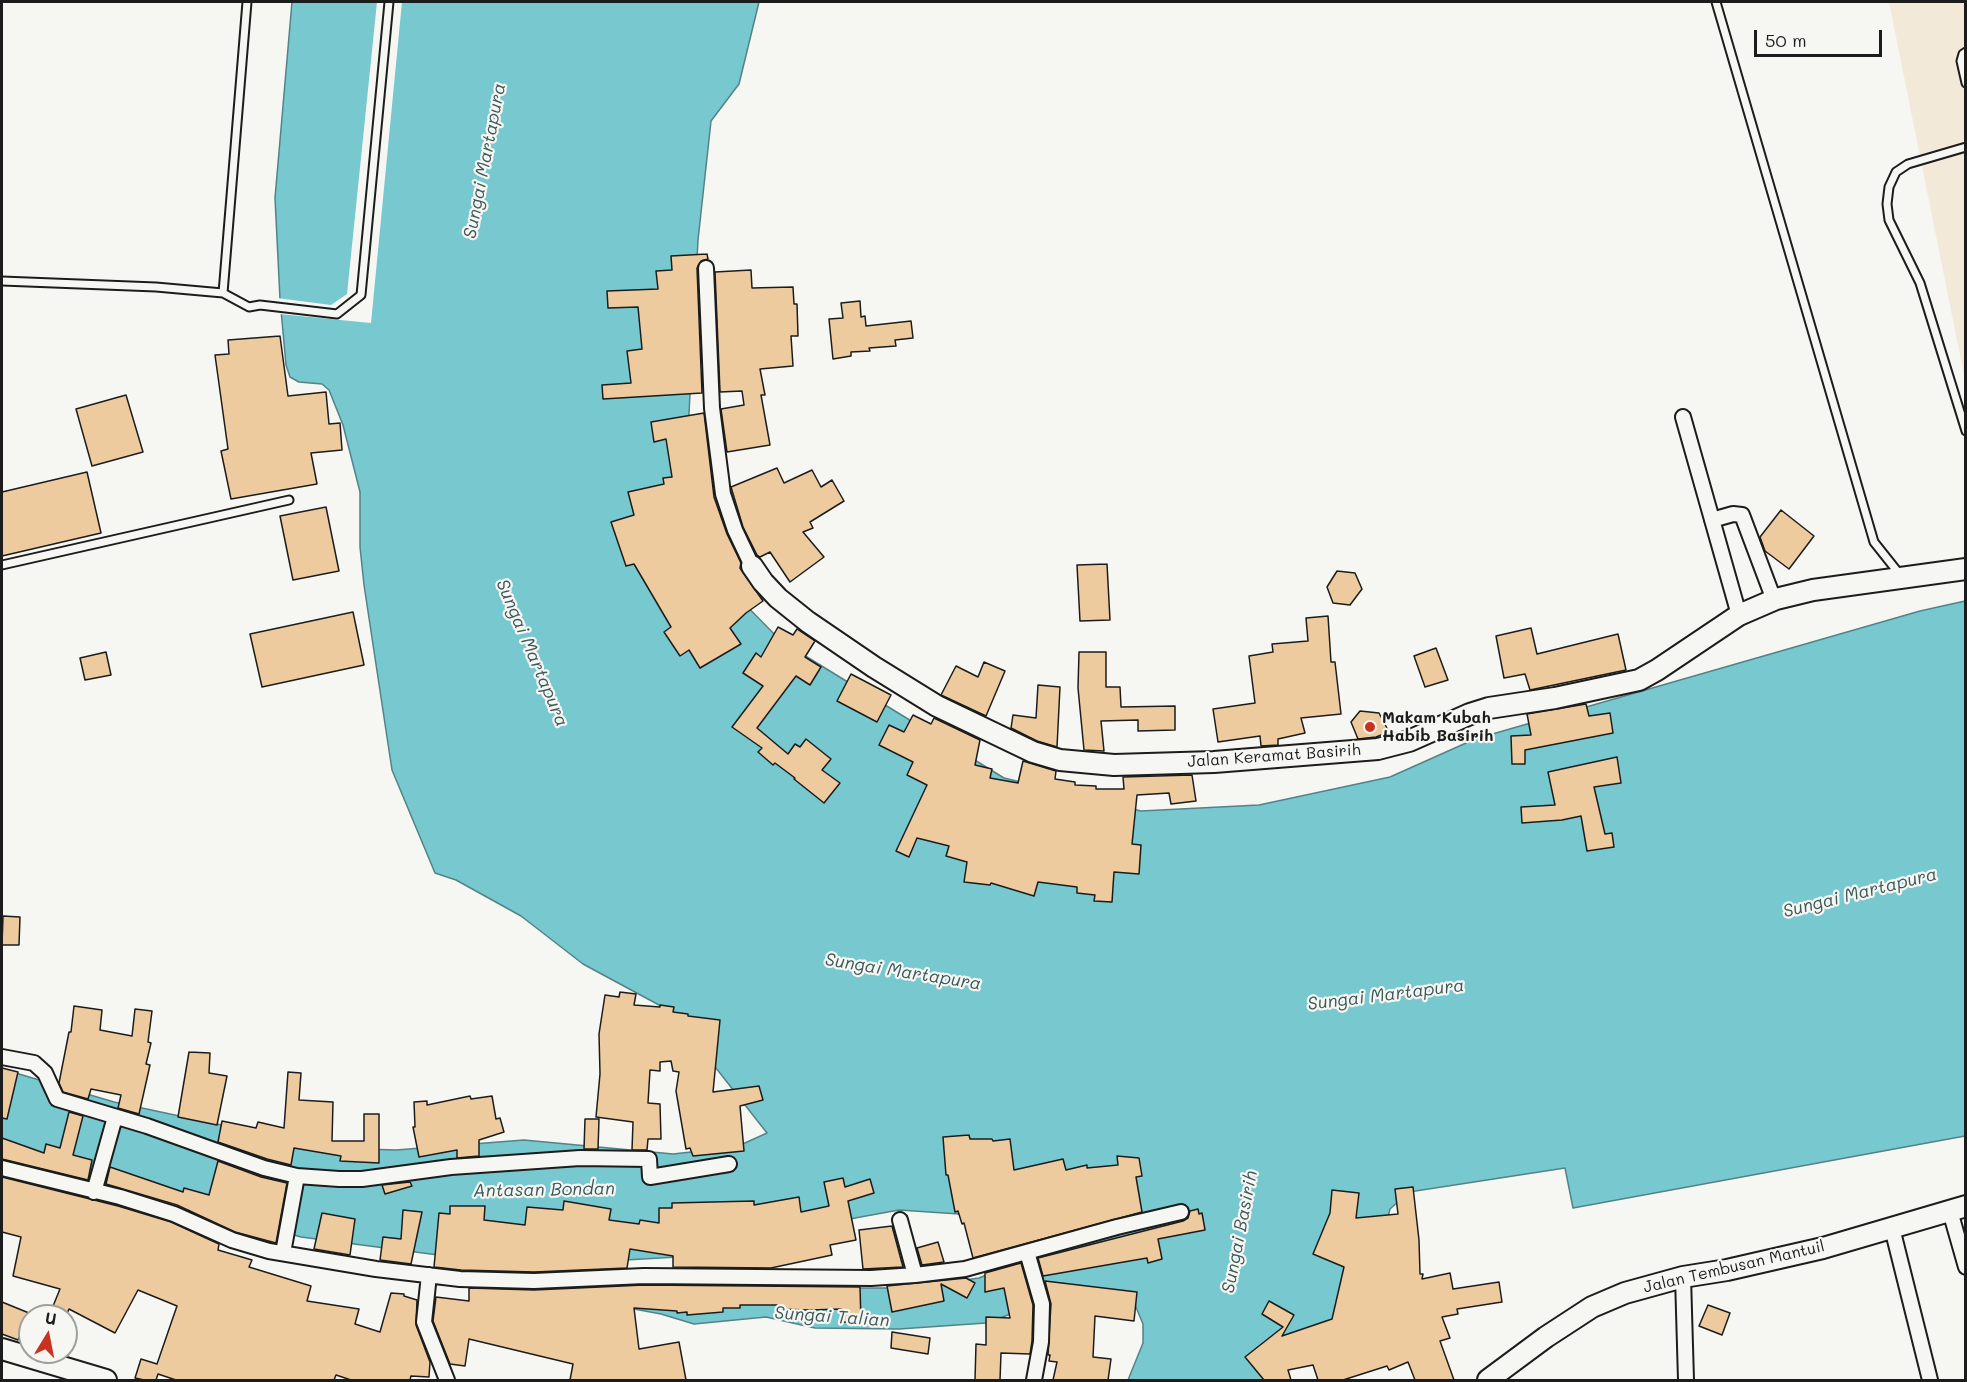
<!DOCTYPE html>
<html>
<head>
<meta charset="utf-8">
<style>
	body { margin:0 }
	#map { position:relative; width:1967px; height:1382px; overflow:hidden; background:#f6f6f2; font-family:Mali,sans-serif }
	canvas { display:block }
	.frame { position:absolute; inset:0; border:3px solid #1c1c1c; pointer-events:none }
	.north { position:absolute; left:18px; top:1304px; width:60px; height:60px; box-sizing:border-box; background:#f6f6f2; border:2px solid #9f9f9c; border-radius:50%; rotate:10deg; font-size:16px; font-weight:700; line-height:24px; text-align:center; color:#1c1c1c }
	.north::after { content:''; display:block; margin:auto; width:21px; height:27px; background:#c8321e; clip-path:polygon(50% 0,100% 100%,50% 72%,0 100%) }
	.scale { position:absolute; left:1754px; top:30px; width:128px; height:27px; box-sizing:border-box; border:3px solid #1c1c1c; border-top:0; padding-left:8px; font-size:18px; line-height:21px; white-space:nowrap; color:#1c1c1c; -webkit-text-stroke:4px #f6f6f2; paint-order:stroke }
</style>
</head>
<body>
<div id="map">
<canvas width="1967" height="1382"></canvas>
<div class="frame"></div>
<div class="north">U</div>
<div class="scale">50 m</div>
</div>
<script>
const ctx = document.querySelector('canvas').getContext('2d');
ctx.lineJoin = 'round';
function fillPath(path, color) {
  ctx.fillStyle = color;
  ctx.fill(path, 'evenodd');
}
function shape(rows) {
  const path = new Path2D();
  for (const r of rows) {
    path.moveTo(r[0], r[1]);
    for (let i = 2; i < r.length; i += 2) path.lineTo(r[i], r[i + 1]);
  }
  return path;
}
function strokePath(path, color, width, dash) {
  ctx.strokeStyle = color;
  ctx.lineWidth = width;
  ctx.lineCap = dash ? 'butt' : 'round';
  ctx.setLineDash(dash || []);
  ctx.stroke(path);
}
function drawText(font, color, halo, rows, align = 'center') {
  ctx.font = font + ' Mali,sans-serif';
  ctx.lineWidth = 4.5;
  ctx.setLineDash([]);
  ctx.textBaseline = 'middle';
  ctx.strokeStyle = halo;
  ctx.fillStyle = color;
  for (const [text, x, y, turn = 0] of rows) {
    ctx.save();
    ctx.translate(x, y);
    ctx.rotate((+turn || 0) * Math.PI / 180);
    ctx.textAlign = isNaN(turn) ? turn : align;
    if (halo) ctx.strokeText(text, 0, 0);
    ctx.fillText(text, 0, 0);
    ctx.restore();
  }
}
const built = shape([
	[1889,2,1965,2,1965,380]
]);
const water = shape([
	[292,2,759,2,739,84,711,121,698,240,686,471,724,583,781,641,1004,778,1141,811,1259,805,1390,777,1475,739,1920,611,1965,601,1965,1136,1573,1208,1565,1168,1409,1192,1390,1209,1383,1235,1383,1285,1375,1309,1359,1328,1335,1341,1311,1348,1288,1358,1276,1380,1128,1380,1143,1343,1143,1324,1133,1300,1082,1288,986,1323,899,1329,815,1328,766,1317,694,1324,661,1314,634,1309,610,1311,595,1323,600,1380,572,1380,577,1360,579,1329,583,1312,600,1298,651,1288,908,1288,979,1278,1035,1255,1040,1247,1029,1230,974,1215,899,1210,822,1224,729,1254,522,1266,301,1237,87,1176,2,1156,2,1069,114,1102,329,1148,396,1150,524,1140,673,1154,736,1147,767,1133,701,1049,659,1005,583,964,521,916,456,880,435,873,392,770,364,585,360,547,360,492,343,425,329,390,322,384,299,382,290,377,286,365,280,299,275,198,292,2]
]);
const pier = shape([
	[377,2,402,2,371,323,279,314,277,298,331,305,347,294]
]);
const building = shape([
	[707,254,708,259,701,261,697,268,702,393,603,399,602,385,631,383,627,351,642,349,638,307,608,308,607,291,658,289,656,271,672,270,671,256,707,254],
	[751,270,752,288,793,287,794,304,797,304,798,336,791,336,793,366,760,369,765,395,761,395,770,445,727,452,721,409,744,405,742,391,720,392,715,272,751,270],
	[860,301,861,317,865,316,866,326,911,321,913,338,895,340,896,346,869,348,870,351,851,352,851,356,833,359,829,319,843,318,841,303,860,301],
	[280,336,288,396,326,392,329,424,340,423,342,450,311,453,317,484,231,499,221,451,228,449,215,355,229,354,228,340,280,336],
	[126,395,143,452,92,466,76,409,126,395],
	[704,413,714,497,727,534,741,563,740,568,763,601,746,613,730,628,741,644,700,668,689,650,680,656,664,632,671,627,634,564,626,566,611,522,634,515,628,492,664,484,663,478,672,477,666,439,654,442,651,422,704,413],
	[777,468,784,483,812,470,821,487,832,480,844,501,810,522,813,528,803,532,824,557,790,582,770,552,760,557,757,555,743,527,731,487,777,468],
	[87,472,101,533,2,556,2,492,87,472],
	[326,507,339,571,293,580,280,516,326,507],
	[1781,510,1814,536,1789,569,1765,551,1760,537,1781,510],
	[1107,564,1110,620,1080,621,1077,565,1107,564],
	[1337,571,1355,573,1362,589,1350,605,1333,603,1327,587,1337,571],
	[353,612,364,665,262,687,250,634,353,612],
	[1328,616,1331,662,1335,662,1341,714,1301,718,1305,733,1278,739,1278,745,1261,746,1260,736,1218,742,1213,709,1255,703,1249,656,1273,652,1272,644,1308,641,1306,618,1328,616],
	[778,627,793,635,797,629,815,641,805,657,821,667,810,685,796,676,757,728,788,754,795,744,800,747,806,739,831,759,822,770,840,783,824,803,794,779,795,778,775,763,773,765,758,752,762,748,732,727,763,686,743,673,756,653,761,657,778,627],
	[1531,628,1537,654,1618,634,1626,670,1530,690,1525,674,1504,678,1496,636,1531,628],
	[1436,648,1448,680,1425,687,1414,656,1436,648],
	[106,652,111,675,85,680,80,658,106,652],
	[1079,652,1106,652,1106,687,1120,687,1121,707,1175,706,1175,730,1138,731,1138,720,1101,721,1104,751,1084,750,1078,688,1079,652],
	[984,662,1005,671,986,716,941,695,956,666,978,677,984,662],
	[851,674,891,695,877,722,837,701,851,674],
	[1038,685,1060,687,1057,747,1037,741,1011,728,1013,715,1036,718,1038,685],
	[1586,704,1589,716,1610,713,1613,733,1525,750,1525,764,1512,764,1511,736,1531,735,1527,714,1586,704],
	[1360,711,1379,713,1389,732,1376,737,1358,739,1351,722,1360,711],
	[913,715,931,724,934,718,980,740,975,765,992,769,990,778,1018,783,1023,761,1056,771,1055,779,1075,782,1075,785,1096,786,1096,789,1124,789,1123,777,1192,775,1196,801,1171,804,1169,793,1137,795,1132,844,1141,845,1139,874,1114,872,1112,902,1094,901,1095,895,1077,893,1077,887,1038,882,1034,896,991,883,990,885,964,882,967,862,946,856,949,846,917,838,909,857,896,851,927,785,907,775,913,762,879,745,889,725,904,732,913,715],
	[1617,757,1621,783,1594,787,1605,834,1612,833,1614,847,1587,851,1581,816,1562,820,1522,823,1521,807,1555,805,1548,772,1617,757],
	[3,916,20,917,19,945,2,945,3,916],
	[620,992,636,994,634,1005,660,1007,660,1005,674,1007,673,1012,688,1014,688,1016,720,1020,713,1092,759,1086,763,1100,740,1106,744,1151,693,1156,690,1148,686,1149,676,1091,679,1072,673,1071,671,1061,660,1062,660,1071,650,1070,648,1103,660,1104,661,1139,648,1139,647,1150,632,1150,633,1122,596,1117,600,1074,599,1034,605,995,619,997,620,992],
	[74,1006,102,1010,100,1030,132,1036,135,1009,152,1011,148,1042,151,1043,146,1064,150,1065,139,1114,118,1108,121,1095,91,1089,88,1099,63,1092,59,1083,69,1032,71,1032,74,1006],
	[189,1052,210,1053,209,1073,227,1076,217,1125,178,1117,189,1052],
	[2,1068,18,1072,7,1119,2,1118,2,1068],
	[288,1072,301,1073,299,1100,333,1102,332,1141,364,1141,364,1114,379,1114,379,1163,340,1161,341,1156,294,1148,291,1165,267,1159,218,1142,222,1121,256,1128,258,1122,284,1128,288,1072],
	[470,1096,471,1099,492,1096,496,1119,500,1118,504,1132,479,1140,479,1156,457,1158,457,1150,419,1157,413,1127,415,1127,414,1102,427,1101,427,1105,470,1096],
	[69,1112,83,1116,73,1155,92,1160,88,1180,2,1159,2,1138,44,1153,46,1144,60,1148,69,1112],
	[585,1119,599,1119,598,1149,584,1149,585,1119],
	[969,1135,970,1139,992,1139,993,1141,1010,1139,1014,1170,1063,1159,1066,1170,1087,1165,1087,1168,1118,1165,1117,1156,1139,1158,1142,1176,1136,1177,1142,1212,973,1258,964,1223,962,1224,958,1211,955,1212,948,1175,946,1175,943,1137,969,1135],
	[218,1161,261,1177,287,1183,276,1243,235,1232,177,1205,106,1184,110,1167,183,1192,184,1188,209,1195,218,1161],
	[2,1177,118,1206,171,1222,219,1244,218,1250,252,1260,249,1267,311,1286,307,1301,359,1309,355,1324,380,1332,391,1293,404,1294,404,1296,417,1300,416,1325,430,1362,429,1377,411,1376,410,1380,351,1380,336,1375,334,1380,176,1380,158,1374,156,1380,144,1380,135,1378,141,1359,157,1364,177,1306,138,1290,115,1333,69,1309,66,1316,49,1316,60,1289,13,1276,21,1237,2,1232,2,1177],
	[843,1178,845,1187,870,1179,874,1193,848,1201,856,1240,830,1245,832,1255,771,1268,673,1267,673,1256,630,1249,627,1268,534,1272,461,1270,434,1267,439,1213,450,1214,450,1206,485,1206,484,1220,525,1225,527,1207,563,1210,564,1201,611,1209,609,1220,639,1224,640,1220,659,1223,659,1208,672,1208,672,1203,754,1201,754,1205,799,1197,801,1212,829,1206,824,1182,843,1178],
	[410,1182,412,1186,385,1194,382,1185,410,1182],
	[1413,1187,1419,1240,1420,1274,1423,1274,1422,1279,1450,1273,1453,1289,1499,1282,1502,1302,1457,1309,1458,1314,1442,1317,1450,1338,1440,1341,1454,1380,1415,1380,1408,1362,1389,1370,1387,1366,1343,1380,1318,1380,1313,1365,1288,1370,1291,1380,1264,1380,1245,1357,1283,1327,1262,1314,1269,1301,1294,1315,1282,1336,1332,1319,1344,1267,1313,1254,1330,1213,1332,1190,1359,1193,1356,1218,1398,1214,1395,1189,1413,1187],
	[1198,1209,1199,1214,1202,1213,1205,1230,1158,1239,1162,1259,1148,1263,1147,1258,1043,1276,1038,1258,1183,1221,1188,1218,1190,1211,1198,1209],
	[403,1210,422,1212,411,1264,380,1260,383,1237,401,1239,403,1210],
	[322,1213,355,1219,350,1255,314,1249,322,1213],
	[892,1226,903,1267,863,1269,859,1230,892,1226],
	[938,1242,944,1262,922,1265,917,1248,938,1242],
	[1021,1263,1033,1305,1032,1341,1030,1354,1001,1353,1000,1380,975,1380,976,1344,986,1345,986,1317,1010,1318,1004,1288,985,1292,985,1273,1021,1263],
	[966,1278,975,1283,967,1298,941,1284,944,1301,892,1312,887,1286,966,1278],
	[1045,1281,1137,1292,1134,1321,1095,1316,1093,1357,1111,1359,1108,1380,1053,1380,1057,1362,1049,1361,1050,1355,1048,1355,1051,1304,1045,1281],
	[644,1285,860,1287,861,1322,843,1322,842,1309,809,1310,777,1309,777,1305,740,1305,740,1308,723,1308,723,1312,687,1315,687,1312,677,1313,677,1311,634,1308,639,1349,679,1342,686,1380,570,1380,573,1364,469,1339,465,1366,450,1364,433,1321,436,1297,469,1301,469,1288,534,1290,644,1285],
	[2,1302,29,1313,18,1340,2,1334,2,1302],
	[1708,1305,1730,1313,1722,1335,1699,1326,1708,1305],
	[892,1332,930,1338,928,1354,891,1348,892,1332]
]);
const lane = shape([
	[1716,2,1874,542,1901,576],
	[1966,52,1963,54,1961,61,1966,83],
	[1966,147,1908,164,1896,172,1889,187,1887,204,1889,220,1920,283,1966,431],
	[2,281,156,287,223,293,249,307,260,305,337,314,361,295,389,2],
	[223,293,247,2],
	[2,565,289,500]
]);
const street = shape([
	[706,268,712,408,721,478,723,494,735,530,752,566],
	[1683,417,1739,615],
	[1712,520,1733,514,1742,515,1774,600],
	[2,1057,34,1063,45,1073,57,1099,147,1126,264,1168,297,1176,339,1179,362,1179,451,1167,580,1158,649,1159,650,1177,729,1164],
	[2,1168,120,1197,174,1214,232,1240,269,1251,376,1269,460,1279,534,1281,644,1276,871,1278,915,1275,965,1269,1117,1227,1181,1212],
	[94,1192,115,1117],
	[1950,1211,1966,1267],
	[900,1220,915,1275],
	[1892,1228,1930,1380],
	[1027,1252,1042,1304,1041,1342,1034,1380],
	[283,1253,297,1176],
	[429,1275,424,1322,447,1380],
	[1683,1277,1686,1380]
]);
const secondary = shape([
	[752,566,763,582,778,598,808,622,874,667,937,706,1033,752,1060,760,1114,765,1214,762,1378,749,1409,741,1470,714,1489,708,1555,698,1639,680,1657,670,1739,615,1776,599,1813,590,1966,569],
	[2,1349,106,1380],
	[1488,1380,1546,1337,1592,1307,1625,1293,1683,1277,1727,1270,1823,1248,1966,1206]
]);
const markers = [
	[1370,727,6,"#c8321e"]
];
const poiNames = [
	["Makam Kubah",1382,718],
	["Habib Basirih",1382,736]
];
const streetNames = [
	["Jalan Keramat Basirih",1274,756,-4],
	["Jalan Tembusan Mantuil",1734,1267,-13]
];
const waterNames = [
	["Sungai Martapura",485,161,-79],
	["Sungai Martapura",532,653,67],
	["Sungai Martapura",1860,893,-14],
	["Sungai Martapura",903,972,9],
	["Sungai Martapura",1386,995,-7],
	["Antasan Bondan",544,1190,-1],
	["Sungai Basirih",1240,1232,-79],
	["Sungai Talian",832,1317,4]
];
fillPath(built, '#f3e9d9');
fillPath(water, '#77c8cf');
strokePath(water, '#538387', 1.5);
fillPath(pier, '#f6f6f2');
fillPath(building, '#edcb9e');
strokePath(building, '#1c1c1c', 1.5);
strokePath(lane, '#1c1c1c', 11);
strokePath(street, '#1c1c1c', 18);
strokePath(secondary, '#1c1c1c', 24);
strokePath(lane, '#f6f6f2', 7);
strokePath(street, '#f6f6f2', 14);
strokePath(secondary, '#f6f6f2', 20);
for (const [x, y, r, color] of markers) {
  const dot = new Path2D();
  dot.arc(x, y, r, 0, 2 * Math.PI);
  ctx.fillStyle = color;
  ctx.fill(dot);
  strokePath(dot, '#f6f6f2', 2);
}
drawText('bold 16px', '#1c1c1c', '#f6f6f2', poiNames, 'left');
drawText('16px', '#1c1c1c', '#f6f6f2', streetNames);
drawText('italic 18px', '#3c585b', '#f6f6f2', waterNames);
</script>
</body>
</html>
